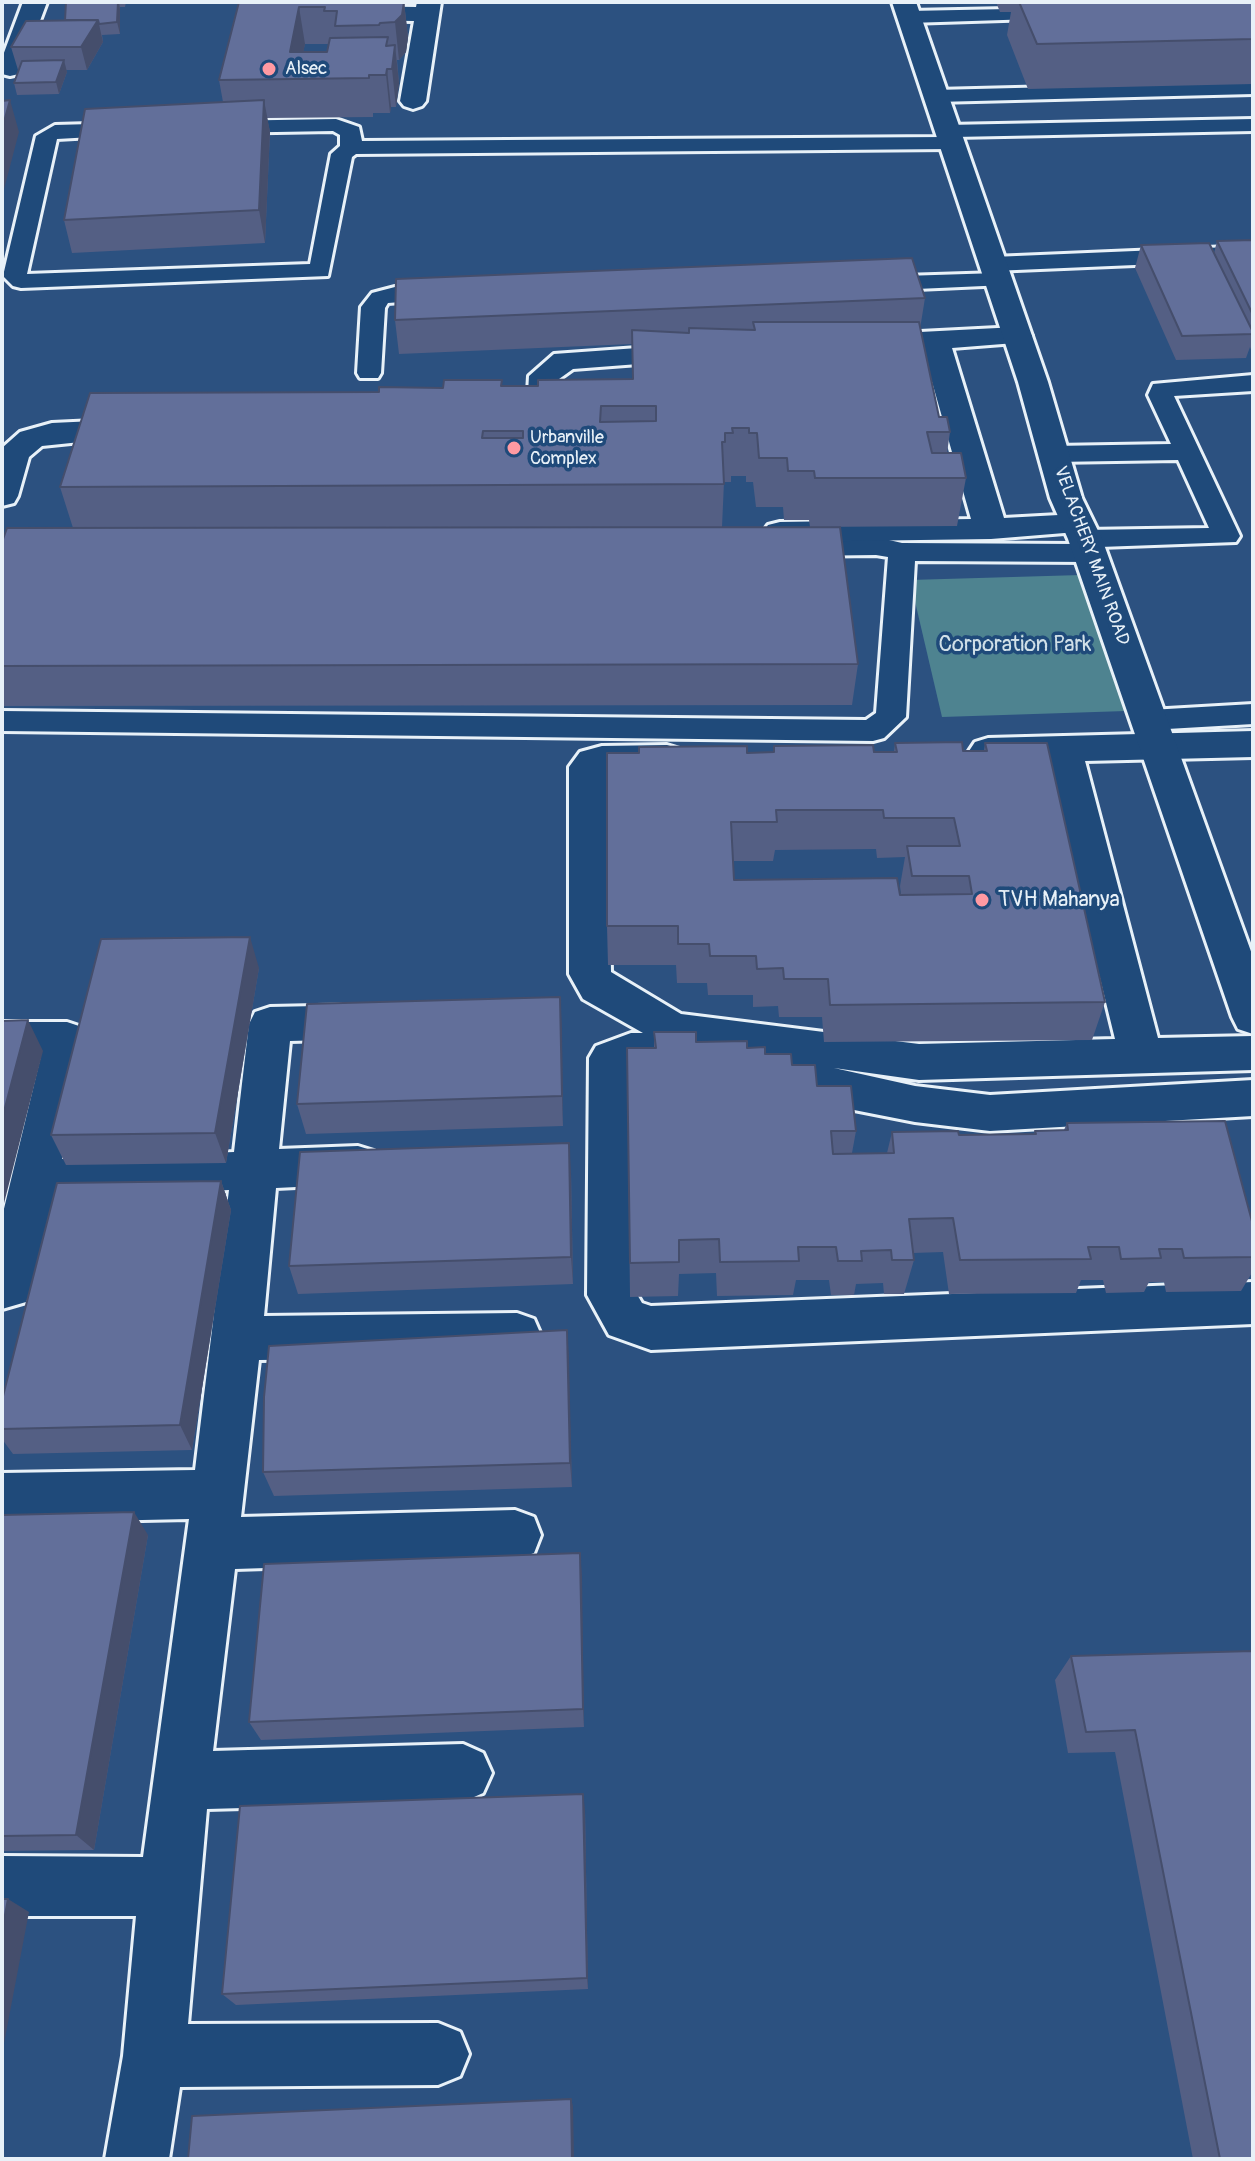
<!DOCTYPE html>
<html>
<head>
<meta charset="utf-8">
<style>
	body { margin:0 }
	#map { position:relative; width:1255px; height:2161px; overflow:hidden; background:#2c5180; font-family:Pangolin,sans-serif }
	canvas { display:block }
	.frame { position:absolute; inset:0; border:4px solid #e8f1f8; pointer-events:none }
</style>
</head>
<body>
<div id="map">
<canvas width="1255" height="2161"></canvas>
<div class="frame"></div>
</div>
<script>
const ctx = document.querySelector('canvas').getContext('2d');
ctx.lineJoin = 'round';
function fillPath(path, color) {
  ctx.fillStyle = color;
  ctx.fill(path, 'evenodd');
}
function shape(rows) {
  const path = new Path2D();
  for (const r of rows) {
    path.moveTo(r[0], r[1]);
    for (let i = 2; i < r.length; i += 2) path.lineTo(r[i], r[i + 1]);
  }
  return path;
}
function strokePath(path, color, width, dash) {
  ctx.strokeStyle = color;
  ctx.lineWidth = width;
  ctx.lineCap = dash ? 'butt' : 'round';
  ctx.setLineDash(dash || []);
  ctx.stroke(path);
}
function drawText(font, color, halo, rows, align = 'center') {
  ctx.font = font + ' Pangolin,sans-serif';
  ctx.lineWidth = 7;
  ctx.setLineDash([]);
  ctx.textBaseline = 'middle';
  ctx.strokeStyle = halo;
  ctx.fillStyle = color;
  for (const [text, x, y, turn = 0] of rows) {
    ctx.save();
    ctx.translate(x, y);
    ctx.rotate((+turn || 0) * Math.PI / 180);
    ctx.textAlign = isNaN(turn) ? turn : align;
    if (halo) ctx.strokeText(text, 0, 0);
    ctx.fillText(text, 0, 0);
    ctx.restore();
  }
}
const green = shape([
	[1081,575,1126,711,942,717,910,580]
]);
const service = shape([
	[1059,8,1066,10,1069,14,1066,18,909,23,899,17,909,11,1059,8],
	[1253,82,1253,94,936,102,926,96,936,90,1253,82],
	[336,119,359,127,362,141,944,137,936,131,947,125,1253,119,1253,131,954,137,962,143,951,149,356,154,352,157,328,276,21,288,13,286,3,276,36,136,55,125,128,123,139,129,128,135,57,139,27,274,310,264,331,154,340,146,340,135,333,131,219,133,208,127,219,121,336,119],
	[1253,246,1253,260,993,271,985,269,981,264,985,259,993,257,1253,246],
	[998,273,1006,275,1010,280,1006,285,872,291,864,289,860,284,864,279,872,277,998,273],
	[445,286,453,288,457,293,453,298,388,303,385,308,381,373,378,378,360,378,357,373,361,307,372,293,395,287,445,286],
	[1253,375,1253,391,1174,396,1240,536,1236,542,1100,547,1104,553,1100,559,1090,562,915,561,906,717,884,738,873,741,2,731,2,711,866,720,876,713,888,557,876,555,796,556,786,553,782,547,786,541,876,537,902,543,1075,544,1071,539,1075,533,1085,530,1209,528,1178,460,1054,462,1045,460,1041,454,1045,448,1054,446,1171,444,1148,395,1153,384,1253,375],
	[1253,704,1253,724,1150,730,1139,727,1135,720,1139,713,1150,710,1253,704]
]);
const minor = shape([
	[23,2,47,2,22,69,19,74,10,76,2,74,2,58,23,2],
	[417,2,441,2,426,101,422,106,413,109,404,106,400,101,414,21,345,20,337,18,333,13,337,8,345,6,416,7,417,2],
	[1017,327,1028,330,1032,336,1028,342,952,348,1004,518,1077,514,1089,517,1094,524,1089,531,991,539,780,542,768,539,763,532,768,525,780,522,971,519,923,350,862,353,851,350,847,344,851,338,862,335,1017,327],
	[693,344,704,347,708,353,704,359,573,369,559,379,558,396,542,412,501,416,490,414,485,407,490,400,523,396,528,393,529,376,554,354,693,344],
	[137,419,148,421,153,428,148,435,42,446,29,457,18,496,14,503,2,506,2,448,20,432,52,423,137,419],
	[1253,731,1253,757,1085,761,1158,1038,1253,1036,1253,1070,919,1080,834,1068,915,1086,990,1095,1253,1080,1253,1116,990,1131,915,1122,844,1108,791,1089,760,1084,745,1078,738,1066,743,1056,709,1052,703,1065,688,1070,633,1068,635,1291,642,1303,651,1306,1253,1282,1253,1324,651,1350,609,1335,587,1295,589,1058,596,1046,631,1033,643,1033,583,999,569,974,569,767,580,752,602,746,667,745,680,749,686,758,680,767,667,771,607,772,611,972,681,1014,919,1044,1115,1039,1047,762,988,764,975,760,969,751,975,742,988,738,1253,731],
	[364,1005,379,1010,385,1022,379,1034,364,1039,290,1041,279,1149,358,1146,374,1151,381,1165,374,1179,358,1184,276,1188,264,1316,517,1313,534,1319,541,1335,534,1351,517,1357,259,1360,241,1517,515,1510,534,1517,541,1535,534,1553,515,1560,235,1569,213,1751,463,1744,483,1753,492,1773,483,1793,463,1802,207,1809,188,2024,438,2023,460,2032,469,2054,460,2076,438,2085,180,2087,169,2159,105,2159,123,2056,136,1916,2,1916,2,1856,143,1857,189,1519,2,1523,2,1473,195,1470,229,1190,53,1198,33,1287,26,1302,2,1309,2,1217,41,1056,2,1056,2,1022,67,1022,82,1027,89,1039,62,1159,234,1152,249,1024,255,1012,270,1007,364,1005]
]);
const secondary = shape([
	[892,2,916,2,1048,382,1082,498,1102,539,1253,957,1253,1034,1238,1029,1232,1017,1068,539,1050,498,1018,382,892,2]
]);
const wall = shape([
	[66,2,126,2,125,7,120,7,120,34,102,35,103,42,87,70,66,70,67,72,59,94,17,95,14,83,19,70,18,70,11,47,65,20],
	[239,2,404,2,408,37,406,52,399,60,397,60,399,83,396,107,391,107,390,113,373,113,373,117,267,118,270,132,265,243,72,253,64,220,223,102,219,80],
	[305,44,329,44,327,52,303,52],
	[996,2,1253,2,1253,84,1028,89,1007,35,1011,12,1000,12],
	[1253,240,1253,355,1250,347,1246,358,1176,360,1135,268,1141,245,1214,253,1217,241],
	[925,298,920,329,939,417,950,432,947,453,966,478,957,526,810,527,809,520,784,520,783,507,756,507,753,482,746,482,746,476,731,476,731,482,724,482,722,527,858,664,852,705,2,706,2,542,73,528,60,487,379,392,443,388,502,380,502,386,538,386,632,379,632,344,399,354,395,320],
	[895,743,963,751,984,751,985,743,1105,1002,1092,1040,824,1042,822,1017,779,1017,778,1006,753,1007,753,995,708,995,707,983,677,983,676,965,608,965,607,926,747,753,773,752,774,746,894,752],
	[876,849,877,858,905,857,900,886,901,895,734,880,733,861,773,861,775,850],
	[259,968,226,1163,66,1165,51,1135],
	[560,997,563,1126,306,1134,297,1104],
	[654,1032,696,1042,747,1048,792,1065,817,1086,856,1131,852,1153,887,1153,892,1132,959,1135,1034,1134,1035,1131,1064,1130,1067,1123,1253,1225,1253,1271,1241,1291,1166,1292,1164,1282,1149,1282,1144,1292,1106,1293,1103,1280,1081,1280,1076,1293,949,1294,943,1252,913,1253,914,1260,904,1294,884,1294,883,1283,856,1284,854,1295,831,1295,829,1280,796,1280,793,1295,717,1296,716,1273,679,1274,678,1296,630,1297,627,1048,654,1048],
	[571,1173,573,1284,298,1294,289,1266],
	[221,1181,231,1210,192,1450,13,1454,2,1439,2,1400],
	[567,1330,572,1487,274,1496,263,1472],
	[2,1515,148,1535,94,1850,2,1851],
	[580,1553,584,1727,261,1740,249,1722],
	[1253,1651,1253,2159,1193,2159,1115,1752,1068,1753,1055,1680,1071,1656],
	[585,1810,588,1989,236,2005,222,1994]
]);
const shadedWall = shape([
	[118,2,119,2,120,9,120,34,117,22],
	[404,2,408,37,406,52,399,60,395,22],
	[299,7,305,44,298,79,290,52],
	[98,20,103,42,87,70,81,47],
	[395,45,399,83,396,107,392,69],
	[64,60,67,72,59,94,56,82],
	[387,69,391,107,390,113,386,75],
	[10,100,19,132,2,197,2,129],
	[264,100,270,132,265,243,259,210],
	[250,937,259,968,226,1163,215,1133],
	[560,997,562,1028,563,1126,562,1096],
	[28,1020,43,1051,2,1211,2,1119],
	[569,1143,571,1173,573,1284,571,1257],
	[221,1181,231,1210,192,1450,180,1425],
	[567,1330,569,1357,572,1487,570,1463],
	[134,1512,148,1535,94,1850,76,1835],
	[580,1553,582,1576,584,1727,583,1709],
	[583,1794,585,1810,588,1989,587,1978],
	[8,1899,29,1912,2,2054,2,1931],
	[571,2099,573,2106,574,2159,572,2159]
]);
const building = shape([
	[66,2,118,2,117,22,99,24,98,20,65,20,66,2],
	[239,2,404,2,402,15,395,22,380,23,379,25,335,26,337,11,324,11,325,7,299,7,290,52,327,52,330,38,388,37,386,46,395,45,392,69,387,69,386,75,369,75,369,78,219,80,239,2],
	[1019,2,1253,2,1253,39,1037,44,1019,2],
	[98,20,81,47,11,47,26,21,98,20],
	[64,60,56,82,14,83,22,61,64,60],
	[10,100,2,129,2,101,10,100],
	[264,100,259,210,64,220,85,109,264,100],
	[1253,240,1253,315,1217,241,1253,240],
	[1209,243,1253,332,1253,334,1182,336,1141,245,1209,243],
	[912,258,925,298,395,320,396,279,912,258],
	[753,322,919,322,939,417,947,417,950,432,927,432,932,453,961,453,966,478,815,478,814,471,788,471,787,458,759,458,757,433,749,433,749,428,732,428,733,433,725,433,725,442,722,442,724,484,60,487,90,393,379,392,379,387,443,388,444,380,502,380,501,386,538,386,538,380,633,379,632,330,689,333,689,328,755,330,753,322],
	[601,406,656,406,656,421,600,422,601,406],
	[483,431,523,431,523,438,482,438,483,431],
	[840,527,858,664,2,666,2,542,7,528,840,527],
	[962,742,963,751,987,751,985,743,1047,743,1105,1002,830,1005,828,979,784,979,783,968,757,969,756,956,710,956,709,944,678,944,678,926,607,926,607,753,639,753,639,747,747,746,747,753,774,752,774,746,873,745,874,752,897,752,895,743,962,742],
	[776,810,883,810,884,818,954,818,960,846,907,846,912,876,969,876,972,894,900,895,897,878,734,880,731,822,777,822,776,810],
	[250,937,215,1133,51,1135,101,939,250,937],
	[560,997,562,1096,297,1104,307,1004,560,997],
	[28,1020,2,1119,2,1021,28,1020],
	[654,1032,696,1032,696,1042,747,1041,747,1048,765,1047,765,1054,791,1054,792,1065,815,1065,817,1086,851,1086,856,1131,831,1131,833,1154,894,1153,892,1132,958,1131,959,1135,1036,1134,1035,1131,1068,1130,1067,1123,1225,1121,1253,1225,1253,1257,1184,1258,1182,1249,1159,1249,1161,1258,1121,1259,1119,1247,1088,1247,1091,1259,960,1260,953,1218,909,1219,914,1260,892,1260,891,1250,861,1251,862,1261,838,1261,836,1247,798,1247,799,1261,720,1262,719,1239,679,1240,679,1262,630,1263,627,1048,656,1048,654,1032],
	[569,1143,571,1257,289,1266,300,1152,569,1143],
	[221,1181,180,1425,2,1429,2,1400,57,1183,221,1181],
	[567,1330,570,1463,263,1472,264,1397,269,1346,567,1330],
	[134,1512,76,1835,2,1836,2,1515,134,1512],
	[580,1553,583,1709,249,1722,264,1564,580,1553],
	[1253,1651,1253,2159,1220,2159,1135,1730,1086,1732,1071,1656,1253,1651],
	[583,1794,587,1978,222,1994,240,1806,583,1794],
	[2,1899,8,1899,2,1931,2,1899],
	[571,2099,572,2159,188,2159,192,2116,571,2099]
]);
const markers = [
	[269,69,8,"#ff9aa2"],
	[514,448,8,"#ff9aa2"],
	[982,900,8,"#ff9aa2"]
];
const farPoinames = [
	["Alsec",285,69],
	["Urbanville",530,438],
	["Complex",530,459]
];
const farStreetnames = [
	["VELACHERY MAIN ROAD",1091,556,70]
];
const parkNames = [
	["Corporation Park",1015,645]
];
const poiNames = [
	["TVH Mahanya",998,900]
];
fillPath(green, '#4e8390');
strokePath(service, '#e8f1f8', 6);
strokePath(minor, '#e8f1f8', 6);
strokePath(secondary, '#e8f1f8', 6);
fillPath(service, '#1f4a7a');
fillPath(minor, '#1f4a7a');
fillPath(secondary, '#1f4a7a');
fillPath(wall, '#545f84');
fillPath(shadedWall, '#454e6c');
fillPath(building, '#626f9a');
strokePath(building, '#454e6c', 2);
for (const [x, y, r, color] of markers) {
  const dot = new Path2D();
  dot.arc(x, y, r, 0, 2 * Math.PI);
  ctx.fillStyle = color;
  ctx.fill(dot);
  strokePath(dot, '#1f4a7a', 3);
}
drawText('18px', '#e8f1f8', '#1f4a7a', farPoinames, 'left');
drawText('18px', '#e8f1f8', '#1f4a7a', farStreetnames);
drawText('22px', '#d1e0e8', '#1f4a7a', parkNames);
drawText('22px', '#e8f1f8', '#1f4a7a', poiNames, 'left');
</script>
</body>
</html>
